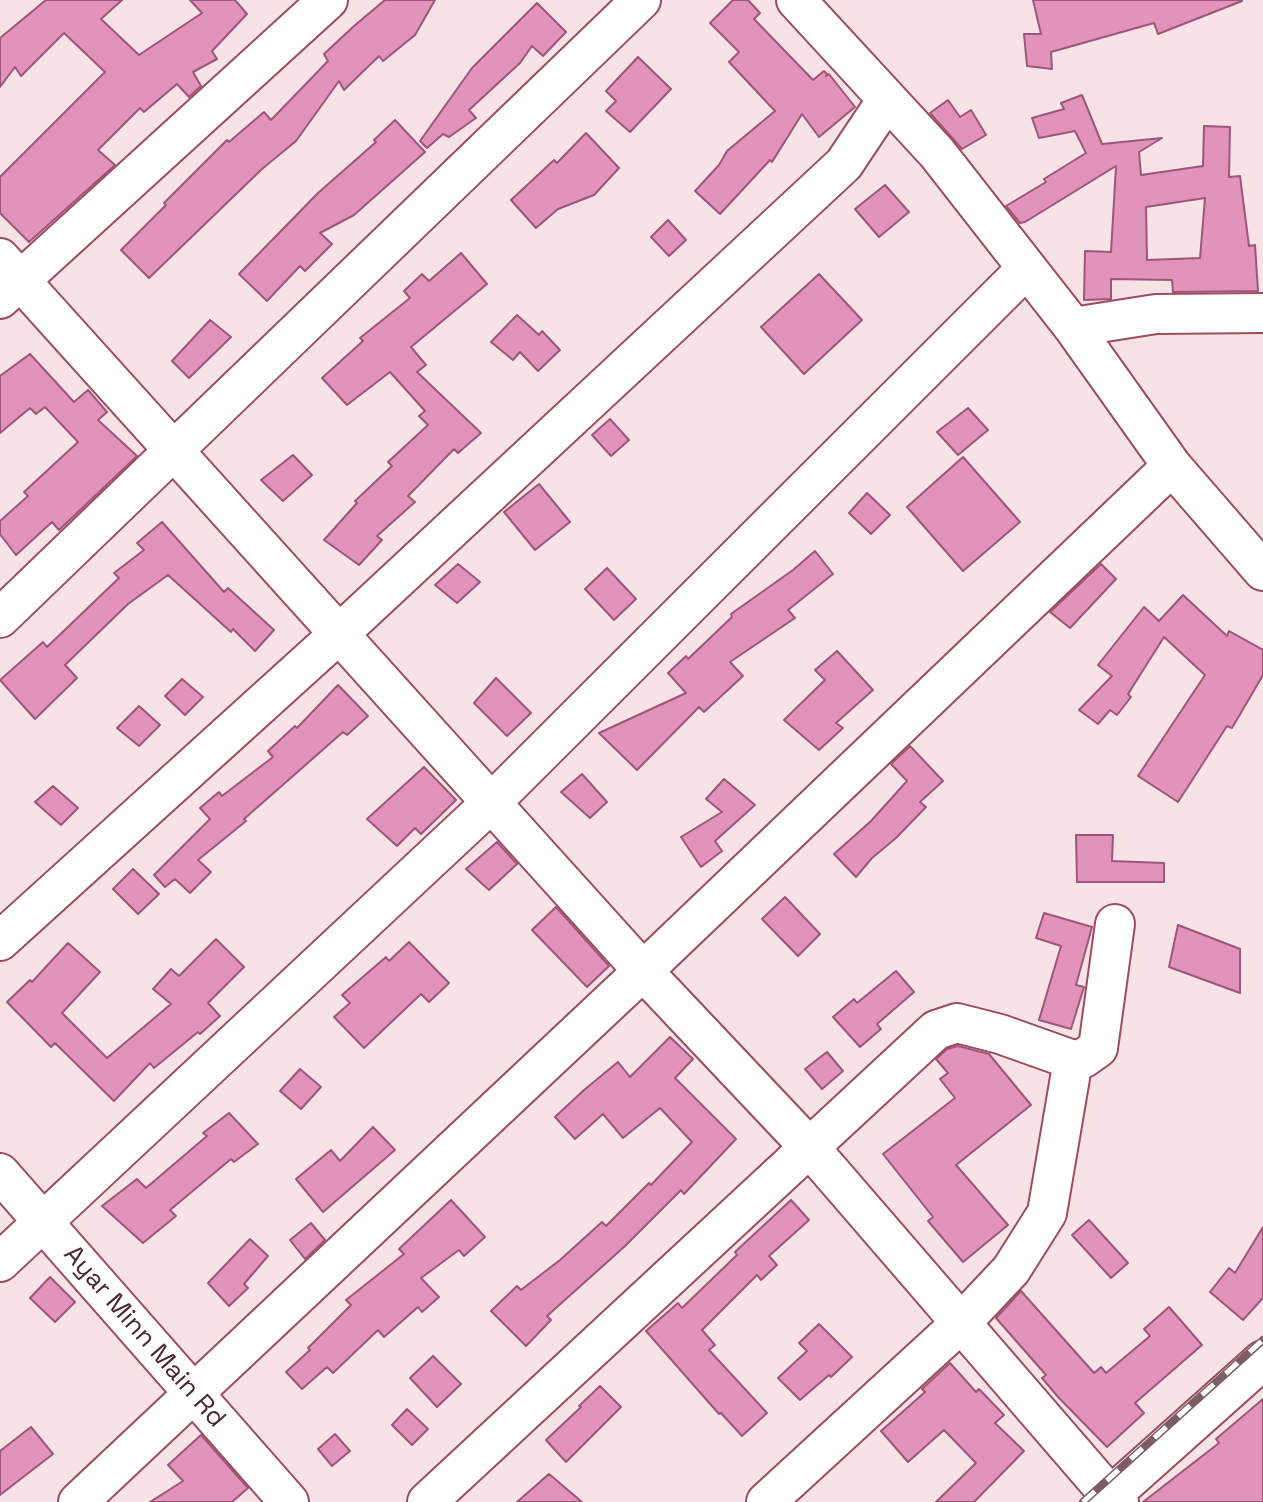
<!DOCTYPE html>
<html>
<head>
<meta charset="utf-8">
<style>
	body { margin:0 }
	canvas { display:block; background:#f7e3e6 }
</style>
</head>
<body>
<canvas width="1263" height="1502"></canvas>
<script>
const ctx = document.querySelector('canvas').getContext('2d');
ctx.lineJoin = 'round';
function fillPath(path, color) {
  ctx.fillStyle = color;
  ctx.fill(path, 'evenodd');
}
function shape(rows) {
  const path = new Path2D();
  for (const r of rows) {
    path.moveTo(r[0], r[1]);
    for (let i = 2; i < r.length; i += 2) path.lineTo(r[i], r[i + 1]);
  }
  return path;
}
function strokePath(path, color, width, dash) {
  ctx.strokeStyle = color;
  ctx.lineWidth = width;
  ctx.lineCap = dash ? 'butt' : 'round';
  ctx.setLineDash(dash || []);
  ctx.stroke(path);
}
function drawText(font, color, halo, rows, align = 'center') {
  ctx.font = font + ' "Space Grotesk",sans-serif';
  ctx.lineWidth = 6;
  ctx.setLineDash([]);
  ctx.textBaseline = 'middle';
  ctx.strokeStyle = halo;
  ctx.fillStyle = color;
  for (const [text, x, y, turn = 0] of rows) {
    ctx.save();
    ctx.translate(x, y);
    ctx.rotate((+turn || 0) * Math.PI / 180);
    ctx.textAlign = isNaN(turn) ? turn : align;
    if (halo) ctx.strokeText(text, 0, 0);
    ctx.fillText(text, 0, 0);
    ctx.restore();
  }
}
const building = shape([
	[46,0,122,0,101,19,139,55,202,13,190,0,235,0,247,14,212,51,217,59,193,72,201,86,189,97,177,84,144,112,140,108,98,150,115,165,29,242,0,213,0,177,105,72,64,33,21,76,15,67,0,87,0,38,46,0],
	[385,0,435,0,415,35,383,61,379,56,344,90,339,81,296,141,262,169,149,278,121,250,166,205,164,203,227,140,229,142,264,112,271,120,328,61,324,54,354,26,385,0],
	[733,0,748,0,760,13,754,19,813,80,824,71,827,74,826,76,829,74,855,107,819,137,802,114,772,162,770,160,720,214,695,191,719,165,727,151,775,111,729,62,739,52,710,23,733,0],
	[1033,0,1241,0,1242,1,1158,34,1154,23,1051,52,1052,69,1027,66,1024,34,1041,34,1033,0],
	[537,3,566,32,543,56,532,46,520,63,469,110,476,118,449,137,443,134,427,148,420,141,472,68,537,3],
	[638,57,671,89,630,132,606,111,616,101,606,91,638,57],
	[1082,95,1102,144,1162,138,1139,152,1141,175,1203,166,1204,126,1230,127,1229,177,1240,176,1249,246,1255,245,1258,291,1173,292,1172,280,1111,279,1111,299,1084,300,1085,251,1111,252,1116,166,1025,222,1020,223,1006,206,1046,182,1044,179,1086,153,1075,131,1039,138,1032,118,1064,109,1061,103,1082,95],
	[1205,198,1200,258,1147,260,1146,207,1205,198],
	[948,100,960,117,971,110,986,135,962,149,930,113,948,100],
	[395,120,425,152,354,215,320,233,332,244,305,271,300,266,267,301,239,274,318,193,376,142,374,140,395,120],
	[586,133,619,168,594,195,558,209,536,228,511,200,554,160,557,163,586,133],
	[885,185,909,212,879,237,855,209,885,185],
	[668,220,686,240,669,256,651,237,668,220],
	[461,253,487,284,411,347,426,365,417,372,481,433,458,453,454,449,408,496,415,502,377,536,382,540,359,565,324,540,357,503,355,501,392,466,388,462,428,425,419,416,425,411,390,372,347,405,322,378,363,341,360,338,410,298,404,291,422,274,429,281,461,253],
	[819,274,862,320,804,374,761,327,819,274],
	[517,315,539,335,542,331,560,350,538,371,520,352,513,360,491,342,517,315],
	[210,320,231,337,189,378,172,361,210,320],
	[30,354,74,402,88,390,107,412,98,420,137,456,59,530,52,522,16,555,0,534,0,521,28,496,24,492,78,442,45,407,36,414,30,408,0,433,0,376,30,354],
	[968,408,988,430,958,455,937,432,968,408],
	[610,419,629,440,611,456,592,435,610,419],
	[293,455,312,475,283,501,261,480,293,455],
	[963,457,1020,522,963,571,907,507,963,457],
	[539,484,570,522,535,550,504,512,539,484],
	[867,493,890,515,871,534,849,513,867,493],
	[162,522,224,592,228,588,274,630,255,651,233,629,231,632,168,575,128,604,65,665,77,678,35,719,0,680,43,642,47,647,119,578,114,573,144,550,137,543,162,522],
	[815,551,833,574,788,610,795,618,730,662,743,676,704,712,699,707,637,770,599,733,686,693,668,673,686,656,688,659,732,617,731,614,793,570,815,551],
	[458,564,480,582,457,603,435,585,458,564],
	[1101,564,1116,579,1070,628,1050,612,1101,564],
	[607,568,636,599,614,620,585,589,607,568],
	[1183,595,1227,636,1229,631,1263,650,1263,675,1232,728,1227,726,1178,802,1138,776,1205,675,1164,637,1128,694,1131,697,1117,715,1110,710,1098,724,1079,710,1112,676,1098,665,1144,607,1159,621,1183,595],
	[837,651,873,690,836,723,843,728,819,750,784,720,825,680,815,670,837,651],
	[496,678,531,713,507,736,474,703,496,678],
	[182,679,203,697,185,715,165,696,182,679],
	[338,685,368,716,347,735,343,732,244,819,246,821,198,860,211,872,190,893,175,879,165,887,154,875,210,819,200,808,219,792,222,796,273,757,268,751,295,726,297,728,338,685],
	[139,706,160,725,139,746,117,728,139,706],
	[910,746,943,781,920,802,926,807,896,838,872,858,856,877,834,854,871,821,907,781,891,764,910,746],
	[424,767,456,800,421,834,415,828,397,846,367,819,424,767],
	[582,774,607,802,590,818,561,792,582,774],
	[724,779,755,805,715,841,722,851,701,867,681,837,722,812,706,799,724,779],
	[53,786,78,808,61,825,35,802,53,786],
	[1076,835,1113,835,1112,861,1164,863,1164,882,1077,882,1076,835],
	[497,842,517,864,489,890,466,869,497,842],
	[133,869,159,894,138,914,113,889,133,869],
	[785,897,820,934,798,956,762,919,785,897],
	[556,907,609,966,587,987,532,930,556,907],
	[1044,913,1092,927,1076,985,1084,987,1071,1029,1039,1020,1061,946,1036,938,1044,913],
	[1178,925,1240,949,1240,993,1169,967,1178,925],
	[216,939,244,967,208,1003,220,1016,200,1034,198,1032,154,1068,150,1063,114,1101,55,1043,51,1047,7,1002,30,980,32,982,68,943,100,972,62,1013,107,1058,171,1004,153,989,171,969,179,976,216,939],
	[409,942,449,983,429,1002,421,994,364,1048,334,1017,350,1003,342,995,386,957,389,961,409,942],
	[896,971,914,992,877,1024,881,1029,860,1047,833,1017,854,999,857,1003,896,971],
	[670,1037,693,1059,675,1078,736,1139,684,1194,681,1190,624,1247,547,1316,551,1320,526,1346,491,1311,517,1286,521,1290,560,1260,602,1222,606,1226,649,1183,651,1185,692,1142,660,1108,623,1138,603,1114,575,1139,555,1117,584,1090,618,1062,630,1077,670,1037],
	[958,1046,989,1054,1031,1105,956,1165,1008,1225,963,1262,928,1221,933,1217,883,1154,955,1098,940,1079,948,1073,936,1059,947,1049,958,1046],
	[827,1052,843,1071,822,1089,805,1069,827,1052],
	[300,1069,321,1087,301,1109,280,1091,300,1069],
	[229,1113,258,1144,234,1162,231,1159,170,1210,176,1216,143,1243,102,1206,137,1179,146,1188,207,1136,203,1133,229,1113],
	[373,1127,395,1150,323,1212,296,1179,331,1150,340,1161,373,1127],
	[451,1200,485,1237,464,1256,459,1250,421,1278,439,1297,422,1312,418,1307,384,1337,378,1330,333,1373,327,1367,302,1389,286,1372,310,1350,308,1348,351,1305,346,1300,404,1254,399,1249,451,1200],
	[791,1200,809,1220,769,1256,777,1265,761,1280,757,1275,702,1330,715,1345,709,1350,767,1413,742,1436,721,1413,719,1414,646,1331,678,1303,682,1308,737,1255,735,1252,791,1200],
	[1089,1220,1128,1263,1111,1278,1072,1235,1089,1220],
	[311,1223,325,1240,305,1259,290,1240,311,1223],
	[1263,1227,1263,1298,1243,1320,1210,1292,1229,1268,1235,1273,1263,1227],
	[250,1239,268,1256,244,1284,248,1288,229,1306,208,1283,250,1239],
	[50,1277,75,1302,55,1322,30,1298,50,1277],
	[1021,1291,1094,1373,1101,1367,1106,1373,1150,1336,1144,1329,1169,1307,1202,1345,1135,1403,1144,1413,1107,1447,1059,1398,1042,1378,1046,1375,996,1318,1021,1291],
	[819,1324,852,1357,831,1377,829,1375,800,1400,778,1378,807,1351,799,1343,819,1324],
	[433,1356,461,1384,437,1407,410,1378,433,1356],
	[950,1363,976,1392,979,1389,1004,1415,995,1423,1024,1451,974,1502,936,1502,976,1463,944,1430,908,1462,881,1431,925,1392,922,1389,950,1363],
	[600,1386,621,1407,566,1462,546,1440,581,1407,579,1406,600,1386],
	[1263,1399,1263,1502,1143,1502,1219,1443,1216,1439,1263,1399],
	[407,1409,428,1429,412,1445,392,1425,407,1409],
	[31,1427,53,1454,0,1495,0,1451,31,1427],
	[335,1434,350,1451,332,1466,318,1449,335,1434],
	[201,1435,248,1488,232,1502,150,1502,183,1481,168,1465,201,1435],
	[549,1474,582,1502,517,1502,549,1474]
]);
const minor = shape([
	[796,0,937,153,1073,327,1172,466,1263,571],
	[0,258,643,971,810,1148,1101,1485,1119,1502],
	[0,299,328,0],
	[1073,327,1156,314,1263,313],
	[0,618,641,0],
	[0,941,340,633,844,164,886,101],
	[0,1173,289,1502],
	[0,1262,492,802,1027,268],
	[78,1502,643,971,1172,466],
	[427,1502,936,1030,957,1023,1000,1034,1073,1060,1084,1058,1098,1048,1115,924],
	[766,1502,961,1323,1011,1270,1047,1213,1073,1060],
	[1104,1502,1263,1360]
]);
const rail = shape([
	[1083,1502,1263,1340]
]);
const streetNames = [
	["Ayar Minn Main Rd",144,1337,49]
];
fillPath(building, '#e293ba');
strokePath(building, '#9e557b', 2);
strokePath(minor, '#9c4c5c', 42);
strokePath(minor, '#fff', 38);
strokePath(rail, '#7c5d63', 8);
strokePath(rail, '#fff', 5, [16]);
drawText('26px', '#4a262d', '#fff', streetNames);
</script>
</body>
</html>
